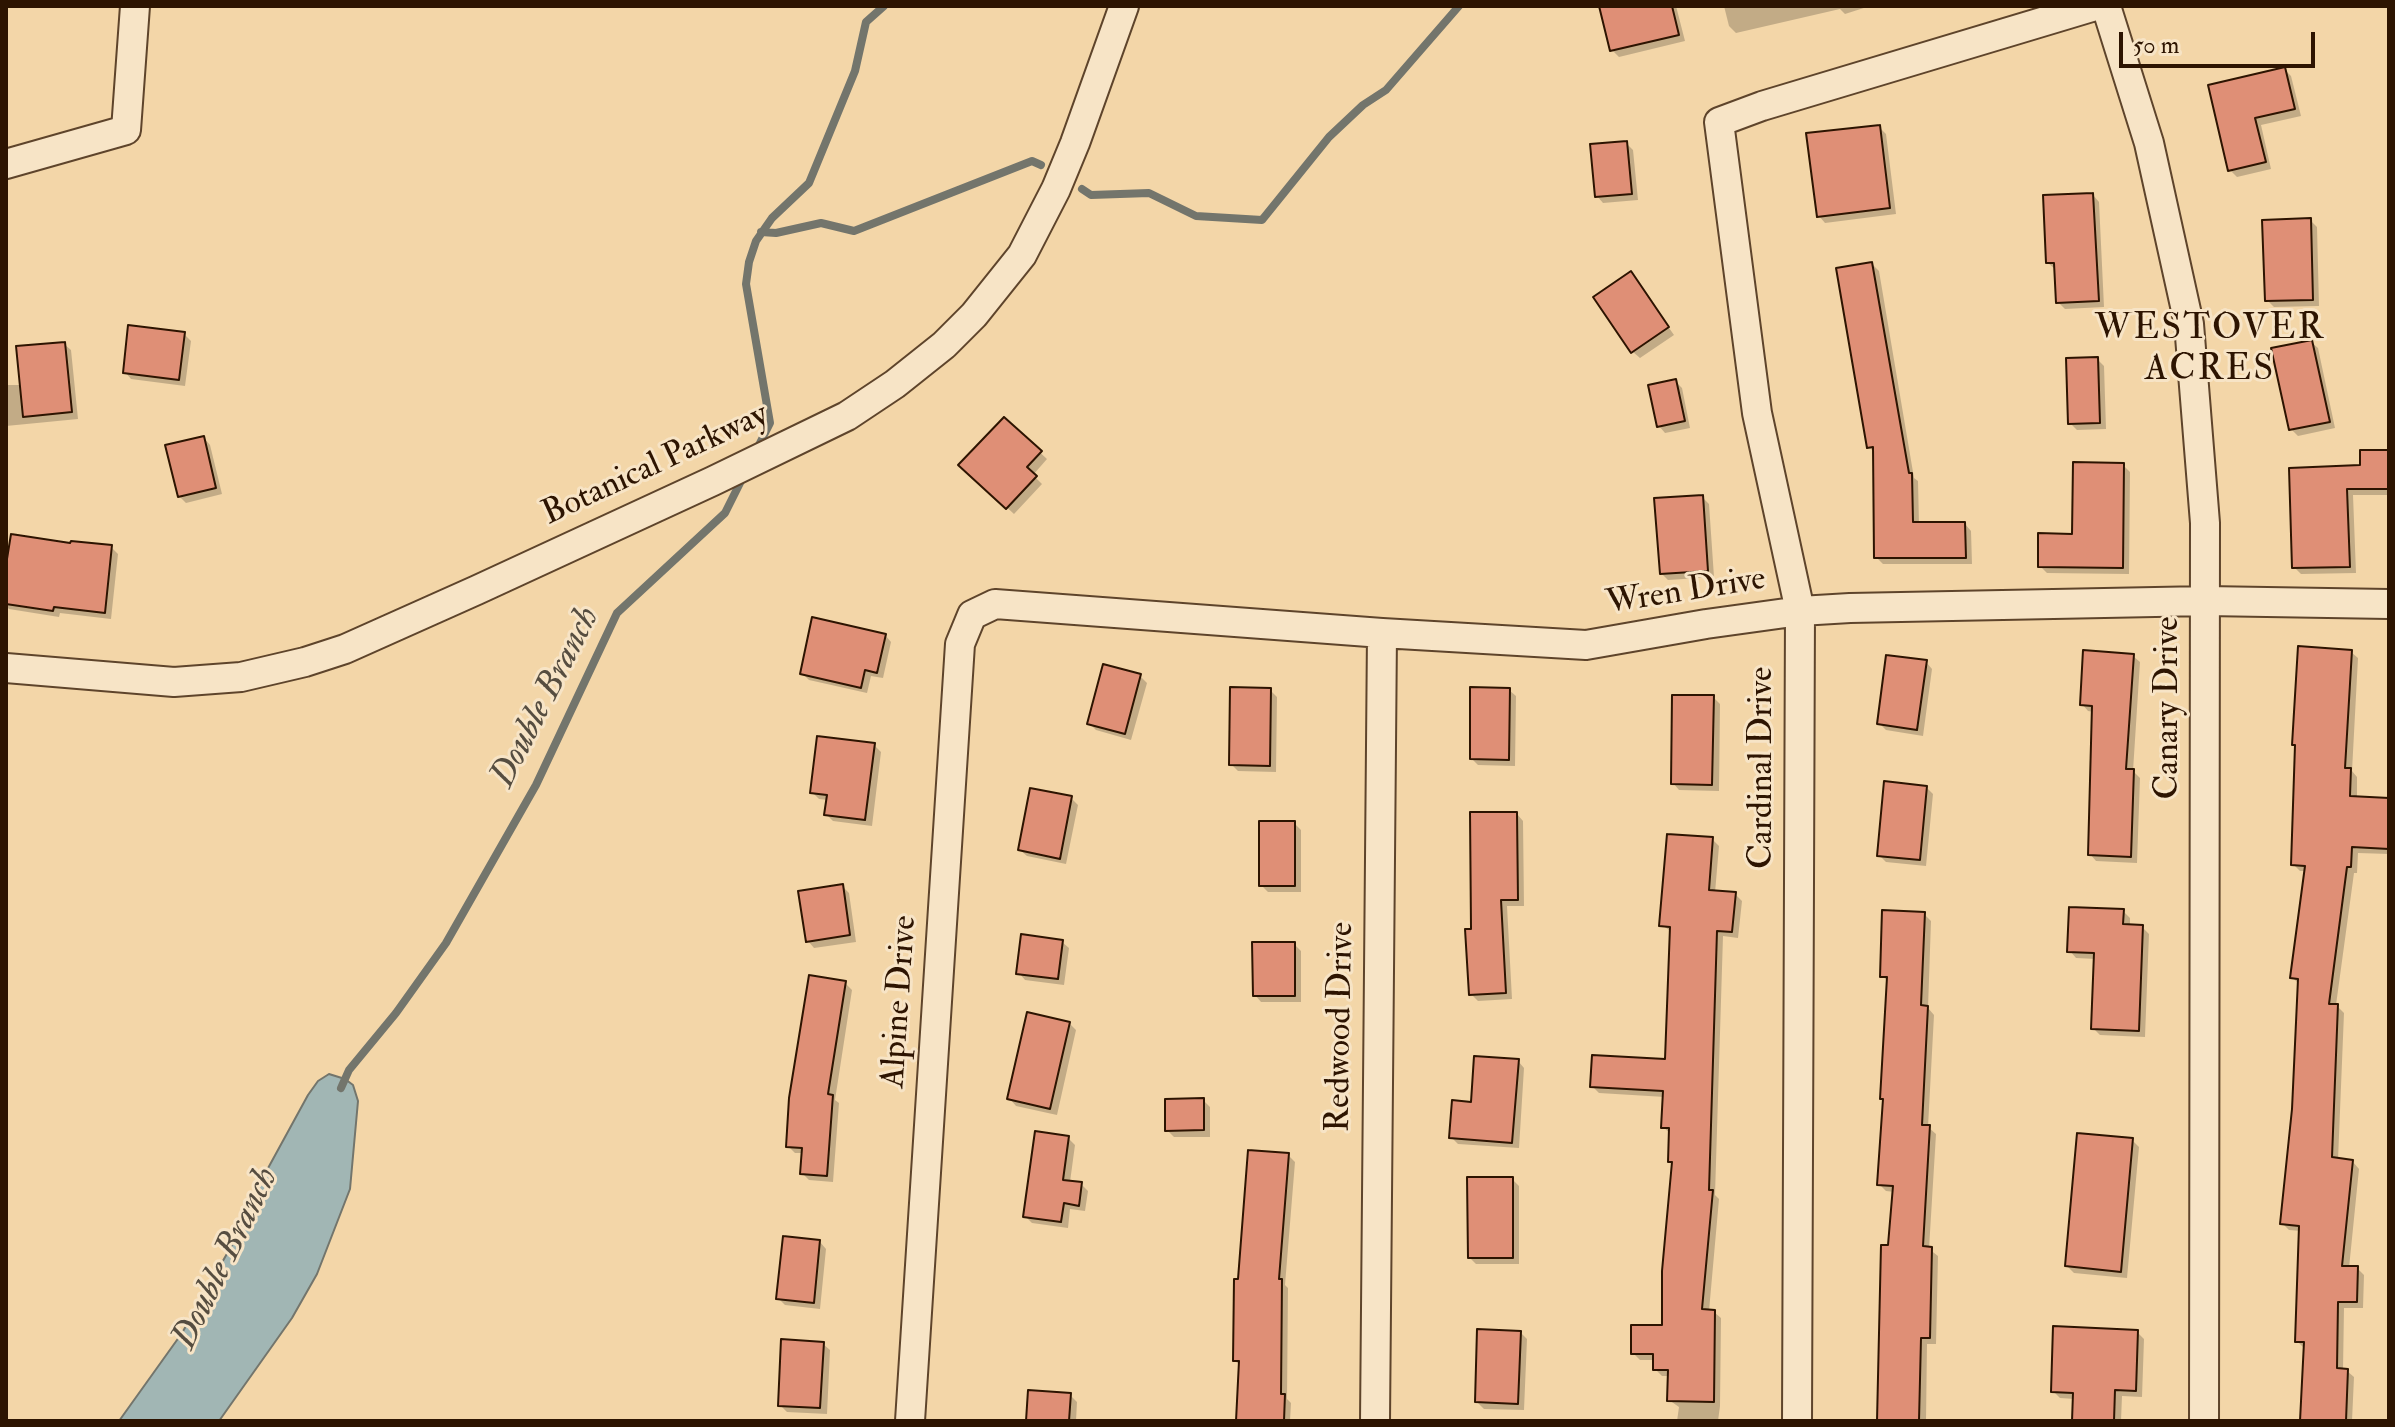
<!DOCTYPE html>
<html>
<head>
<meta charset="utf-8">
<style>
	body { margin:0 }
	#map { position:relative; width:2395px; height:1427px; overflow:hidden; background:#f3d6a8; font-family:"IM FELL Double Pica",serif }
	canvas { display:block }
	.frame { position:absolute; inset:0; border:8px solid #2d1401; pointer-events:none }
	.scale { position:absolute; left:2119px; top:32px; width:196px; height:36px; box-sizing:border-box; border:4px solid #2d1401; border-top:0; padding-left:10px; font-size:24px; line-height:28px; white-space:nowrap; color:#2d1401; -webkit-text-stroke:6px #f7e4c6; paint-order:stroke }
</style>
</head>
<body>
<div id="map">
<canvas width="2395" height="1427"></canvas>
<div class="frame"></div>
<div class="scale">50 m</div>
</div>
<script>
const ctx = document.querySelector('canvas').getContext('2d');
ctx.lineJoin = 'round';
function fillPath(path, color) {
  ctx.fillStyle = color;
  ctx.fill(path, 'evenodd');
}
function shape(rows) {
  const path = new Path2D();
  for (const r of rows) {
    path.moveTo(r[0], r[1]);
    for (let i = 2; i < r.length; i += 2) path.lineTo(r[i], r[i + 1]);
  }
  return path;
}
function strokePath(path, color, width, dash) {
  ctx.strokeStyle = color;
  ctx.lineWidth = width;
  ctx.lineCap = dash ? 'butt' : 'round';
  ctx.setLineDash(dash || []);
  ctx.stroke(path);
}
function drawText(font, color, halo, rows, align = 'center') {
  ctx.font = font + ' "IM FELL Double Pica",serif';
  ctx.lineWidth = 6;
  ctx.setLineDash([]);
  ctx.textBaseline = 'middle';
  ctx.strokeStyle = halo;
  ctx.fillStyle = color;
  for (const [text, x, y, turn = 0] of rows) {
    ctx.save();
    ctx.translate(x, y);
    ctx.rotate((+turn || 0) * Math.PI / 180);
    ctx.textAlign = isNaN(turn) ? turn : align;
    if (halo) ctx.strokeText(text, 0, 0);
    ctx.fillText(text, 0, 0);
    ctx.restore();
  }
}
const water = shape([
	[329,1074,345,1079,353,1085,358,1101,350,1189,317,1274,292,1318,219,1421,119,1421,182,1333,237,1236,261,1181,308,1095,318,1081,329,1074]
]);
const shadow = shape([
	[1610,6,1676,6,1685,41,1619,57,1612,50],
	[1724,6,1870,6,1845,14,1840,9,1736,33,1729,26],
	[2284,69,2291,76,2301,116,2261,125,2271,169,2237,177,2230,170,2210,86],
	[1879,127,1886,134,1896,214,1825,223,1819,216],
	[1626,143,1633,150,1638,200,1603,203,1597,196],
	[2093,195,2099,202,2104,307,2065,309,2058,302,2055,269,2048,263],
	[2310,220,2317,227,2319,306,2274,307,2267,300],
	[1872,264,1879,271,1914,478,1918,481,1919,524,1965,524,1971,531,1972,564,1883,564,1876,557,1875,453,1869,447],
	[1631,274,1674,335,1640,358,1633,352],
	[184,334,191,341,185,386,131,379,125,372],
	[2311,342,2318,348,2335,428,2298,436,2291,429],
	[64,344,71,350,78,419,6,426,6,385,22,385],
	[2097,359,2104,366,2106,429,2077,430,2070,423],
	[1675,381,1682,388,1690,428,1665,433,1659,426],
	[1004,419,1047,459,1033,475,1042,484,1014,514,961,465],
	[204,438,210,445,222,494,186,503,179,496],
	[2389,452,2389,495,2353,495,2356,573,2301,574,2294,567,2291,470,2362,467],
	[2123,465,2130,472,2129,574,2047,573,2040,566,2074,536],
	[1702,497,1709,504,1714,577,1668,580,1661,573],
	[72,546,111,547,118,554,111,619,60,613,59,617,9,609,6,606,6,577],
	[885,635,891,642,883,678,871,676,867,693,809,680,802,673],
	[2351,652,2358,658,2352,771,2357,777,2357,798,2389,800,2389,854,2358,853,2357,873,2354,873,2336,1005,2344,1013,2338,1160,2353,1162,2359,1169,2349,1268,2357,1268,2364,1275,2363,1308,2344,1308,2343,1370,2347,1371,2354,1377,2352,1421,2303,1421,2304,1348,2297,1341,2301,1231,2289,1230,2282,1223,2294,1109,2300,985,2292,977,2306,871,2300,871,2293,864,2297,747,2294,744],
	[2133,656,2140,662,2133,771,2140,778,2137,863,2096,861,2090,854,2094,712,2088,711,2082,704],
	[1926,662,1932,669,1923,736,1886,730,1879,723],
	[1140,676,1147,683,1131,740,1096,730,1089,723],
	[1270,690,1277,697,1276,772,1238,771,1231,764],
	[1509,690,1516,696,1515,766,1478,765,1472,759],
	[1713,697,1720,704,1719,791,1679,790,1673,783],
	[874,745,881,752,872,826,833,821,826,814,828,800,819,799,812,792],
	[1926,787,1933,794,1926,866,1886,862,1879,855],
	[1071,798,1078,805,1066,864,1027,856,1020,850],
	[1517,814,1523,821,1524,906,1507,906,1512,999,1478,1001,1471,994,1473,931],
	[1294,823,1301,830,1301,892,1268,892,1261,885],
	[1712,839,1719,846,1715,893,1735,894,1742,901,1738,938,1723,936,1715,1195,1719,1199,1709,1311,1714,1312,1721,1318,1720,1406,1718,1421,1677,1421,1679,1407,1669,1400,1670,1376,1662,1376,1655,1369,1655,1360,1640,1360,1633,1353,1664,1327,1674,1165,1670,1161,1671,1134,1663,1127,1665,1097,1599,1093,1592,1086,1666,1061,1672,932,1662,925],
	[842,886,849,893,856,942,814,948,808,941],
	[2123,911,2130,918,2130,927,2142,927,2149,934,2145,1037,2100,1035,2093,1028,2096,959,2076,958,2070,951],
	[1924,914,1931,921,1928,1008,1934,1015,1928,1127,1936,1134,1929,1249,1938,1256,1936,1344,1927,1344,1926,1421,1879,1421,1895,1192,1886,1191,1879,1184,1889,982,1882,976],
	[1062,942,1069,948,1064,985,1025,980,1019,973],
	[1294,944,1301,951,1301,1002,1261,1002,1255,995],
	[845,983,852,990,835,1100,839,1103,833,1182,809,1180,802,1173,803,1153,795,1153,788,1146],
	[1069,1023,1076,1030,1057,1115,1016,1106,1010,1099],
	[1518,1061,1524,1068,1519,1148,1458,1144,1451,1137],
	[1203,1100,1210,1107,1210,1137,1174,1137,1167,1130],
	[1068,1138,1075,1145,1070,1182,1081,1184,1088,1191,1085,1211,1070,1209,1068,1228,1032,1223,1025,1216],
	[2132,1140,2139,1147,2127,1278,2074,1273,2067,1266],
	[1288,1155,1295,1162,1285,1285,1288,1288,1287,1399,1291,1403,1290,1421,1238,1421,1241,1366,1235,1361,1240,1281],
	[1512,1179,1519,1186,1519,1264,1476,1264,1470,1258],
	[820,1242,826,1249,820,1309,785,1305,778,1298],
	[1520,1332,1527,1339,1524,1410,1484,1409,1477,1402],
	[2137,1332,2144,1339,2142,1397,2122,1396,2121,1421,2074,1421,2075,1399,2060,1398,2053,1391],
	[823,1344,830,1350,827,1414,787,1412,780,1405],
	[1070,1395,1077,1402,1076,1421,1028,1421]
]);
const stream = shape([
	[1082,189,1091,195,1149,193,1196,216,1262,220,1329,137,1363,105,1386,90,1459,6],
	[761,232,776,233,821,223,854,231,1032,161,1041,165],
	[756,451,770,423,746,284,749,262,756,241,772,218,809,183,855,71,866,22,884,6],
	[341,1088,349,1070,396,1013,446,943,536,785,617,613,725,513,743,477]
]);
const building = shape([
	[1599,6,1672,6,1679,35,1610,51,1599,6],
	[2285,67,2295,109,2255,118,2266,162,2228,171,2208,85,2285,67],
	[1880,125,1890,208,1817,217,1806,133,1880,125],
	[1627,141,1632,194,1595,197,1590,144,1627,141],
	[2093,193,2099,301,2056,303,2054,263,2046,263,2043,195,2093,193],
	[2311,218,2313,300,2265,301,2262,220,2311,218],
	[1872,262,1909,473,1912,473,1913,522,1965,522,1966,558,1874,558,1873,447,1867,448,1836,268,1872,262],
	[1631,271,1669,327,1631,353,1593,297,1631,271],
	[128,325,185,332,179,380,123,373,128,325],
	[2312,340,2330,422,2289,430,2271,348,2312,340],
	[65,342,72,412,23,417,16,346,65,342],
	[2098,357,2100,423,2068,424,2066,358,2098,357],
	[1676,379,1685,421,1657,427,1648,385,1676,379],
	[1004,417,1042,451,1027,467,1037,476,1006,509,958,465,1004,417],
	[204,436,216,488,178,497,165,445,204,436],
	[2360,450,2389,450,2389,489,2347,489,2350,567,2292,568,2289,468,2360,465,2360,450],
	[2073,462,2124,463,2123,568,2038,567,2038,533,2072,534,2073,462],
	[1703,495,1708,571,1660,574,1654,498,1703,495],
	[11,534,70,543,71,541,112,545,105,613,54,607,53,611,6,604,6,565,11,534],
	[812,617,886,634,877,673,865,670,861,688,800,674,812,617],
	[2298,646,2352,650,2345,768,2351,768,2350,796,2389,798,2389,849,2352,847,2351,867,2347,867,2329,1004,2338,1004,2332,1157,2353,1160,2342,1266,2358,1266,2357,1302,2338,1302,2337,1368,2348,1369,2346,1421,2300,1421,2304,1342,2295,1342,2299,1226,2280,1224,2292,1109,2298,979,2290,978,2305,866,2291,865,2295,745,2292,745,2298,646],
	[2083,650,2134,654,2126,769,2134,769,2131,857,2088,855,2092,706,2080,705,2083,650],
	[1886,655,1927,660,1917,730,1877,724,1886,655],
	[1103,664,1141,674,1125,734,1087,724,1103,664],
	[1230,687,1271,688,1270,766,1229,765,1230,687],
	[1470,687,1510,688,1509,760,1470,759,1470,687],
	[1672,695,1714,695,1712,785,1671,784,1672,695],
	[817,736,875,743,865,820,824,815,827,795,810,793,817,736],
	[1884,781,1927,786,1920,860,1877,856,1884,781],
	[1030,788,1072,796,1060,859,1018,850,1030,788],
	[1470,812,1517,812,1518,900,1501,900,1506,993,1469,995,1465,929,1471,929,1470,812],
	[1259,821,1295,821,1295,886,1259,886,1259,821],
	[1667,834,1713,837,1709,890,1736,892,1732,932,1717,931,1709,1190,1713,1190,1702,1309,1715,1310,1714,1402,1667,1401,1668,1370,1653,1370,1653,1354,1631,1354,1631,1325,1662,1325,1662,1271,1672,1162,1668,1162,1669,1128,1661,1128,1663,1091,1590,1087,1592,1055,1665,1059,1670,927,1659,926,1667,834],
	[843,884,850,935,806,942,798,891,843,884],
	[2069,907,2124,909,2123,924,2143,925,2139,1031,2091,1029,2094,953,2067,952,2069,907],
	[1882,910,1925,912,1921,1005,1928,1006,1922,1125,1930,1125,1923,1246,1932,1247,1930,1338,1921,1338,1919,1421,1877,1421,1881,1245,1888,1245,1893,1186,1877,1185,1883,1099,1880,1099,1887,977,1880,977,1882,910],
	[1021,934,1063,940,1058,979,1016,974,1021,934],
	[1252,942,1295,942,1295,996,1253,996,1252,942],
	[809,975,846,981,828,1094,833,1095,827,1176,800,1174,802,1148,786,1147,789,1098,809,975],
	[1027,1012,1070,1022,1050,1109,1007,1099,1027,1012],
	[1474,1056,1519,1059,1512,1143,1449,1138,1452,1100,1471,1102,1474,1056],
	[1204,1098,1204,1130,1165,1131,1165,1099,1204,1098],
	[1035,1131,1069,1136,1063,1180,1082,1182,1079,1206,1064,1203,1061,1222,1023,1217,1035,1131],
	[2077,1133,2133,1138,2121,1272,2065,1266,2077,1133],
	[1248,1150,1289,1153,1279,1279,1282,1279,1281,1394,1285,1394,1284,1421,1236,1421,1239,1361,1233,1361,1234,1279,1238,1279,1248,1150],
	[1467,1177,1513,1177,1513,1258,1468,1258,1467,1177],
	[783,1236,820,1240,814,1303,776,1299,783,1236],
	[2053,1326,2138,1330,2136,1391,2115,1390,2114,1421,2072,1421,2073,1393,2051,1392,2053,1326],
	[1477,1329,1521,1331,1518,1404,1475,1402,1477,1329],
	[781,1339,824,1342,820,1408,778,1406,781,1339],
	[1028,1390,1071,1393,1069,1421,1026,1421,1028,1390]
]);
const minor = shape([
	[2106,6,2149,143,2189,324,2205,523,2204,1421],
	[6,164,126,130,135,6],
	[6,668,174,682,241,677,305,662,345,649,477,590,713,481,847,416,895,384,944,345,974,315,1022,255,1056,189,1075,143,1124,6],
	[910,1421,960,644,972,615,995,604,1382,633,1586,645,1706,624,1800,611,1850,608,2206,601,2389,604],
	[1375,1421,1382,633],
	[1797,1421,1800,611,1757,413,1719,122,1762,106,2095,6]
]);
const streetNames = [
	["Botanical Parkway",656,466,-25],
	["Wren Drive",1686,593,-9],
	["Canary Drive",2170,708,-90],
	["Cardinal Drive",1764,768,-90],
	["Alpine Drive",901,1002,-86],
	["Redwood Drive",1342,1027,-89]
];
const neighbourhoodNames = [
	["WESTOVER",2210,330],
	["ACRES",2210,371]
];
const waterNames = [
	["Double Branch",547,698,-63],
	["Double Branch",227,1259,-64]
];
fillPath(water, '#a1b6b4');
strokePath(water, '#73756c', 2);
fillPath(shadow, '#0003');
strokePath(stream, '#73756c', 8);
fillPath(building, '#df8f76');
strokePath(building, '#2d1401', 2);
strokePath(minor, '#5e442b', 32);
strokePath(minor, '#f7e4c6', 28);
drawText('34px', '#2d1401', '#f7e4c6', streetNames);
ctx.letterSpacing = '2px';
drawText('36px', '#2d1401', '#f7e4c6', neighbourhoodNames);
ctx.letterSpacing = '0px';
drawText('italic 36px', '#564d40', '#f7e4c6', waterNames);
</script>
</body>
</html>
